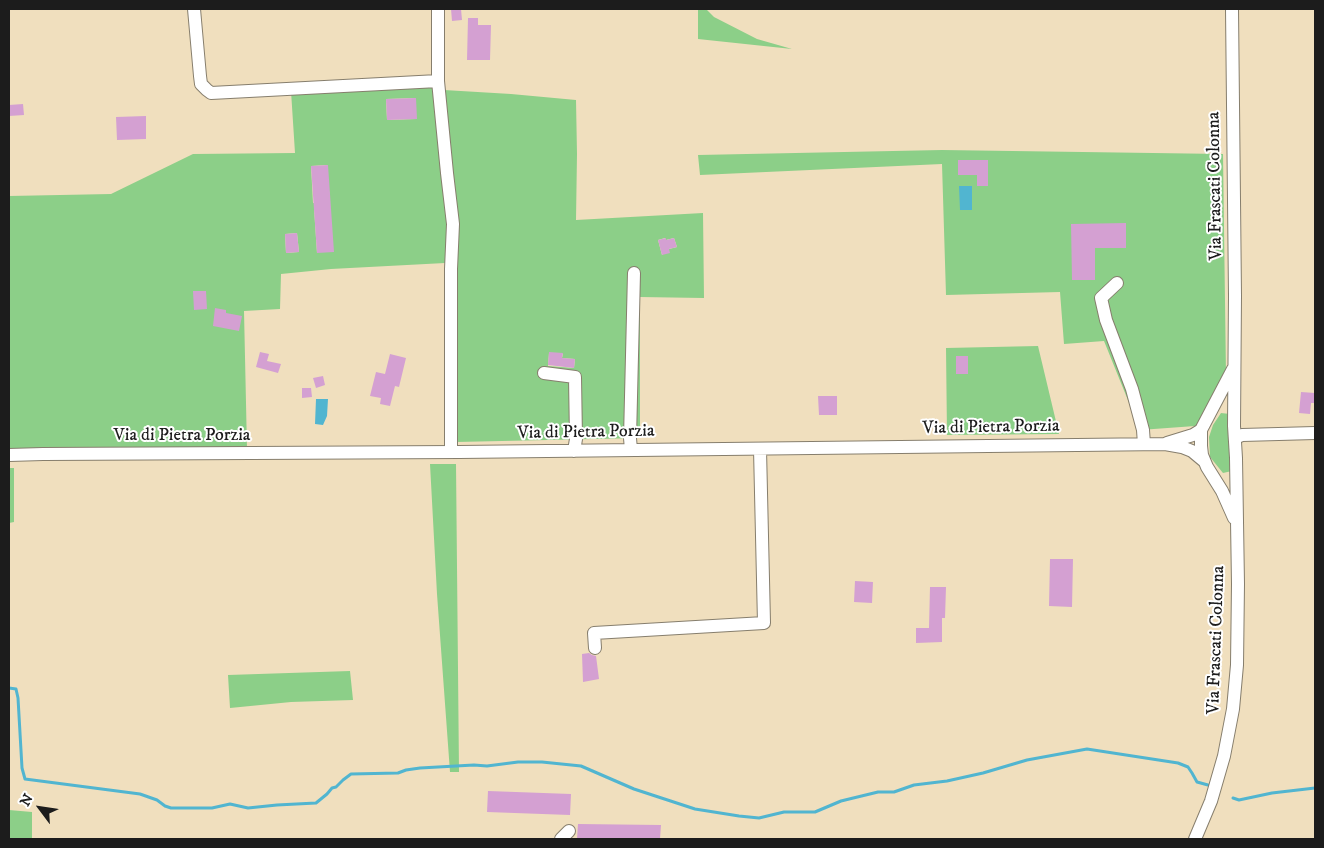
<!DOCTYPE html>
<html>
<head>
<meta charset="utf-8">
<style>
	body { margin:0 }
	#map { position:relative; width:1324px; height:848px; overflow:hidden; background:#f0dfbe; font-family:"IM FELL DW Pica",serif }
	canvas { display:block }
	.frame { position:absolute; inset:0; border:10px solid #1c1c1c; pointer-events:none }
	.north { position:absolute; left:15px; top:783px; width:50px; height:50px; -webkit-text-stroke:4px #fff; paint-order:stroke; rotate:301deg; font-size:14px; font-weight:700; line-height:20px; text-align:center; color:#1c1c1c }
	.north::after { content:''; display:block; margin:auto; width:18px; height:22px; background:#1c1c1c; clip-path:polygon(50% 0,100% 100%,50% 72%,0 100%) }
</style>
</head>
<body>
<div id="map">
<canvas width="1324" height="848"></canvas>
<div class="frame"></div>
<div class="north">N</div>
</div>
<script>
const ctx = document.querySelector('canvas').getContext('2d');
ctx.lineJoin = 'round';
function fillPath(path, color) {
  ctx.fillStyle = color;
  ctx.fill(path, 'evenodd');
}
function shape(rows) {
  const path = new Path2D();
  for (const r of rows) {
    path.moveTo(r[0], r[1]);
    for (let i = 2; i < r.length; i += 2) path.lineTo(r[i], r[i + 1]);
  }
  return path;
}
function strokePath(path, color, width, dash) {
  ctx.strokeStyle = color;
  ctx.lineWidth = width;
  ctx.lineCap = dash ? 'butt' : 'round';
  ctx.setLineDash(dash || []);
  ctx.stroke(path);
}
function drawText(font, color, halo, rows, align = 'center') {
  ctx.font = font + ' "IM FELL DW Pica",serif';
  ctx.lineWidth = 4;
  ctx.setLineDash([]);
  ctx.textBaseline = 'middle';
  ctx.strokeStyle = halo;
  ctx.fillStyle = color;
  for (const [text, x, y, turn = 0] of rows) {
    ctx.save();
    ctx.translate(x, y);
    ctx.rotate((+turn || 0) * Math.PI / 180);
    ctx.textAlign = isNaN(turn) ? turn : align;
    if (halo) ctx.strokeText(text, 0, 0);
    ctx.fillText(text, 0, 0);
    ctx.restore();
  }
}
const green = shape([
	[698,9,706,9,714,17,757,39,792,49,698,39],
	[433,87,448,226,445,263,331,269,281,274,280,309,244,311,247,449,9,451,9,196,111,194,193,154,295,153,291,91],
	[416,98,416,119,387,120,386,99],
	[327,165,330,202,313,203,311,166],
	[330,207,317,253,314,208],
	[297,233,299,252,286,253,285,234],
	[444,90,511,94,576,100,577,154,576,220,703,213,704,298,640,297,640,438,456,442],
	[665,238,666,240,674,238,677,247,669,249,662,255,658,240],
	[549,353,563,354,562,358,575,359,574,368,548,366],
	[942,150,1223,154,1226,375,1208,418,1195,426,1140,430,1104,341,1064,344,1060,292,946,295,942,164,700,175,698,155],
	[959,160,987,160,977,175,959,175],
	[1072,224,1125,224,1125,248,1091,248,1091,258,1095,258,1095,280,1072,280],
	[1038,346,1059,434,947,435,946,348],
	[956,356,968,356,968,374,956,374],
	[1221,413,1230,414,1232,471,1223,473,1210,457,1209,437,1213,425],
	[430,464,456,464,459,772,450,772,437,594],
	[9,468,14,468,14,522,9,523],
	[350,671,353,700,291,702,230,708,228,675],
	[9,810,32,812,32,839,9,839]
]);
const water = shape([
	[959,186,972,186,972,210,960,210],
	[316,399,328,399,327,416,323,425,315,424]
]);
const stream = shape([
	[9,688,16,689,18,698,22,768,25,779,140,794,157,800,165,806,171,808,212,808,230,804,248,808,277,805,316,803,327,794,332,788,336,787,343,780,351,774,398,773,406,770,420,768,474,765,487,766,518,762,542,762,581,766,634,789,695,809,739,816,759,818,784,812,815,812,841,801,878,792,894,792,914,785,947,781,983,773,1027,760,1087,749,1178,763,1188,767,1192,773,1197,782,1208,785],
	[1233,798,1239,800,1272,793,1315,788]
]);
const building = shape([
	[451,9,461,9,462,20,452,21],
	[468,18,478,18,478,25,491,25,490,60,467,60],
	[416,98,417,119,387,120,386,99],
	[23,104,24,115,9,116,9,105],
	[146,116,146,139,117,140,116,117],
	[958,160,988,160,988,186,977,186,977,175,958,175],
	[328,165,334,252,317,253,311,166],
	[1126,223,1126,248,1095,248,1095,280,1072,280,1071,224],
	[297,233,299,252,286,253,285,234],
	[666,238,666,240,674,238,677,247,669,249,670,253,662,255,658,240],
	[193,291,206,291,207,309,194,310],
	[215,308,226,310,226,313,242,316,239,331,213,326],
	[260,352,269,354,267,361,281,364,278,373,256,367],
	[549,352,563,353,562,358,575,359,574,368,548,365],
	[390,354,406,358,399,387,395,386,390,406,380,404,381,398,370,396,376,372,385,374],
	[956,356,968,356,968,374,956,374],
	[323,376,325,385,316,388,313,378],
	[302,388,311,388,312,397,302,398],
	[1301,392,1315,393,1315,403,1311,403,1310,414,1299,413],
	[818,396,837,396,837,415,819,415],
	[1050,559,1073,559,1072,607,1049,606],
	[855,581,873,582,872,603,854,602],
	[930,587,946,587,945,618,942,618,942,642,916,643,916,628,929,628],
	[589,653,592,655,596,656,599,679,583,682,582,654],
	[488,791,571,794,570,815,487,812],
	[578,824,661,825,660,839,577,839]
]);
const minor = shape([
	[194,9,200,76,201,84,207,90,211,93,438,81],
	[438,9,438,81,447,173,453,224,451,269,451,452],
	[1117,283,1101,298,1106,320,1132,389,1143,430,1144,444],
	[1233,369,1201,430,1201,446,1202,455,1207,467,1222,491,1234,518],
	[544,373,575,377,576,439,574,451],
	[1235,438,1242,435,1315,433],
	[1167,443,1193,435,1201,430],
	[631,450,630,438,634,273],
	[9,455,43,454,459,452,1165,444,1182,447,1192,451,1204,461],
	[595,648,594,633,764,623,760,449],
	[561,839,569,831],
	[1195,839,1211,801,1224,756,1233,709,1237,665,1238,584,1236,458,1234,426,1235,296,1232,9]
]);
const streetNames = [
	["Via Frascati Colonna",1216,186,-91],
	["Via di Pietra Porzia",991,428,-1],
	["Via di Pietra Porzia",586,433,-1],
	["Via di Pietra Porzia",182,436],
	["Via Frascati Colonna",1217,640,-88]
];
fillPath(green, '#8ccf88');
fillPath(water, '#51b5d0');
strokePath(stream, '#51b5d0', 3);
fillPath(building, '#d4a0d2');
strokePath(minor, '#867e6d', 14);
strokePath(minor, '#fff', 12);
drawText('18px', '#1c1c1c', '#fff', streetNames);
</script>
</body>
</html>
